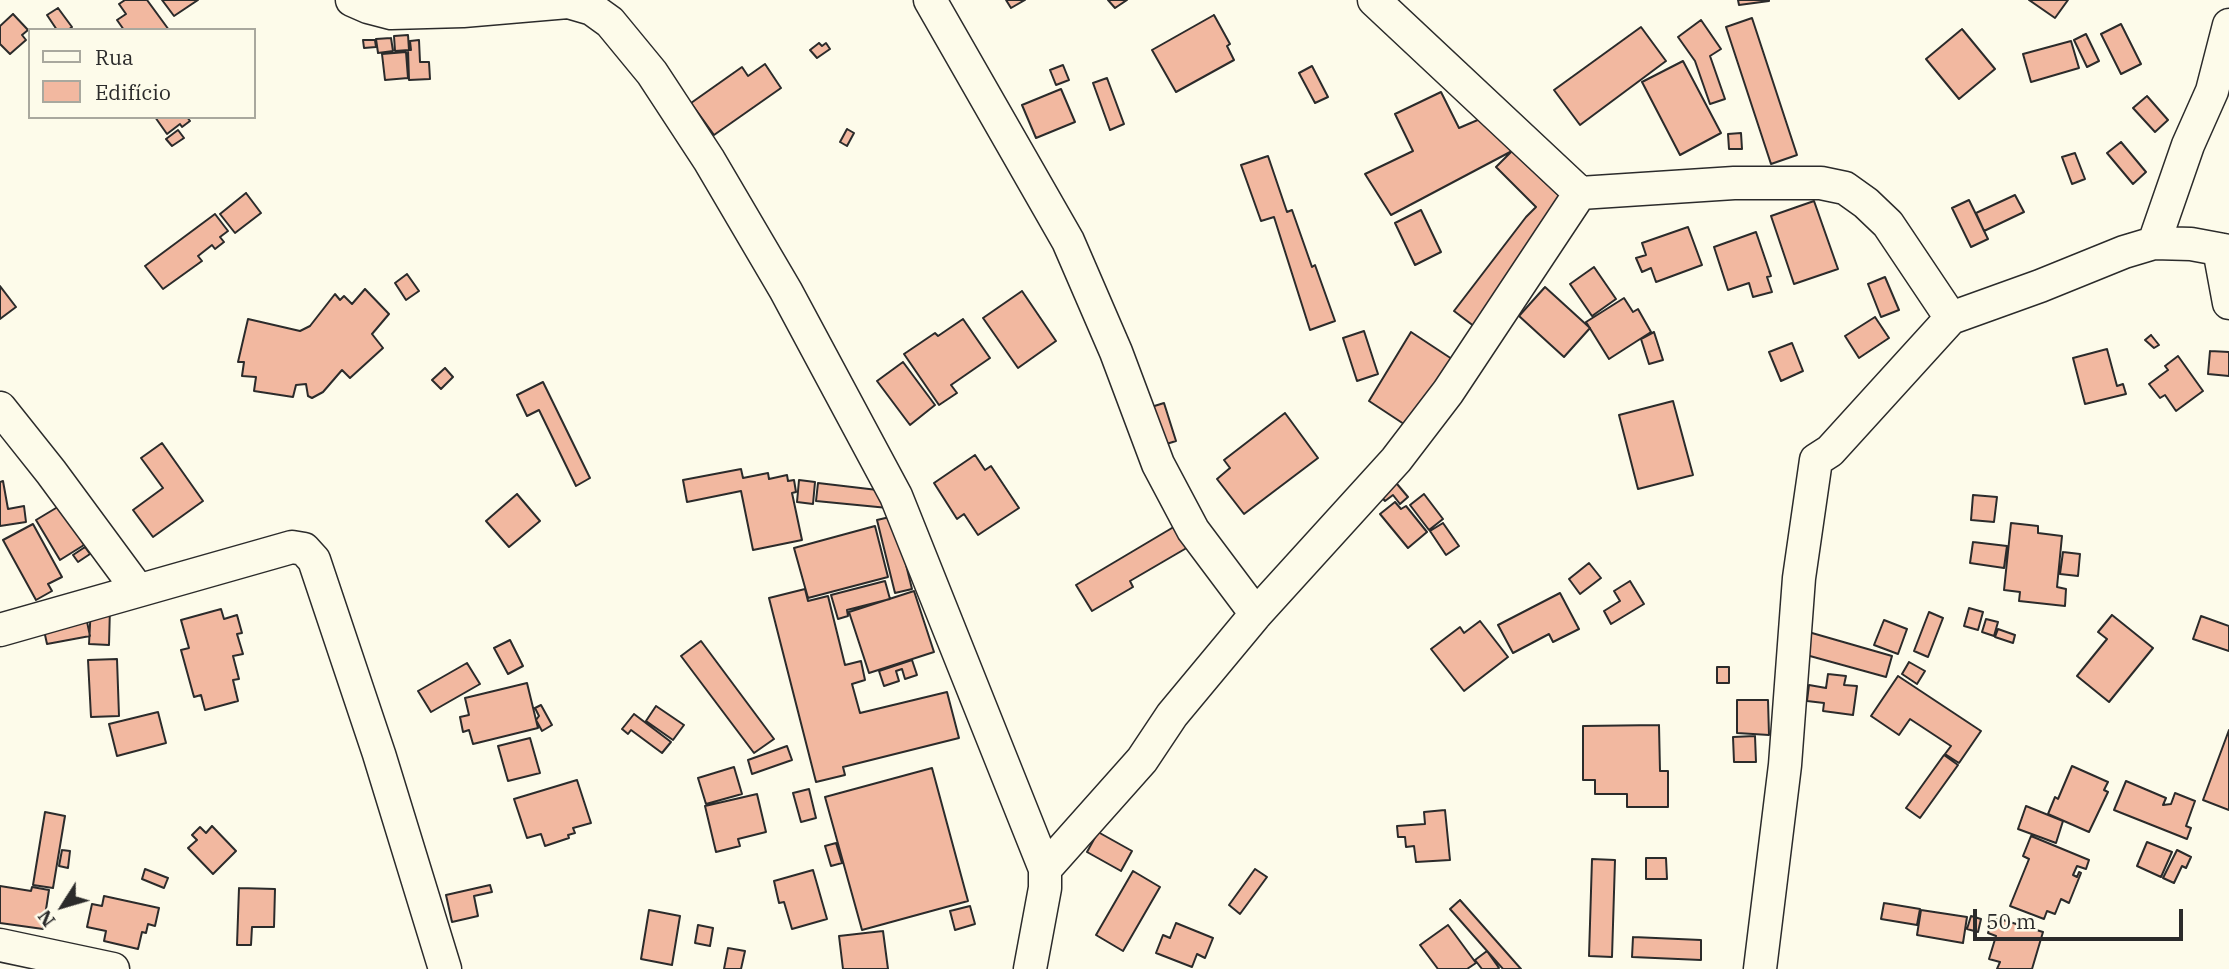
<!DOCTYPE html>
<html>
<head>
<meta charset="utf-8">
<style>
	body { margin:0 }
	#map { position:relative; width:2229px; height:969px; overflow:hidden; background:#fdfbea; font-family:"IBM Plex Serif",serif }
	canvas { display:block }
	.legend { position:absolute; left:28px; top:28px; width:228px; height:91px; box-sizing:border-box; background:#fdfbea; border:2px solid #a9a89e; margin:0; padding:9px 12px; list-style:none; font-size:21px; color:#2b2b2b }
	.legend li { display:flex; align-items:center; gap:14px; height:35px }
	.legend b { width:35px; border:2px solid #a9a89e }
	.north { position:absolute; left:28px; top:871px; width:70px; height:70px; -webkit-text-stroke:5px #fdfbea; paint-order:stroke; rotate:233deg; font-size:19px; font-weight:700; line-height:28px; text-align:center; color:#2b2b2b }
	.north::after { content:''; display:block; margin:auto; width:24px; height:32px; background:#2b2b2b; clip-path:polygon(50% 0,100% 100%,50% 72%,0 100%) }
	.scale { position:absolute; left:1973px; top:909px; width:210px; height:32px; box-sizing:border-box; border:4px solid #2b2b2b; border-top:0; padding-left:9px; font-size:21px; line-height:24px; white-space:nowrap; color:#2b2b2b; -webkit-text-stroke:5px #fdfbea; paint-order:stroke }
</style>
</head>
<body>
<div id="map">
<canvas width="2229" height="969"></canvas>
<ul class="legend">
<li><b style="height:9px;background:#fdfbea"></b>Rua</li>
<li><b style="height:19px;background:#f2b8a0"></b>Edifício</li>
</ul>
<div class="north">N</div>
<div class="scale">50 m</div>
</div>
<script>
const ctx = document.querySelector('canvas').getContext('2d');
ctx.lineJoin = 'round';
function fillPath(path, color) {
  ctx.fillStyle = color;
  ctx.fill(path, 'evenodd');
}
function shape(rows) {
  const path = new Path2D();
  for (const r of rows) {
    path.moveTo(r[0], r[1]);
    for (let i = 2; i < r.length; i += 2) path.lineTo(r[i], r[i + 1]);
  }
  return path;
}
function strokePath(path, color, width, dash) {
  ctx.strokeStyle = color;
  ctx.lineWidth = width;
  ctx.lineCap = dash ? 'butt' : 'round';
  ctx.setLineDash(dash || []);
  ctx.stroke(path);
}
const building = shape([
	[125,0,147,0,169,30,124,30,117,20,126,14,119,4,125,0],
	[162,0,198,0,174,16,162,0],
	[1006,0,1025,0,1011,8,1006,0],
	[1108,0,1127,0,1115,8,1108,0],
	[1738,0,1769,0,1769,1,1739,5,1738,0],
	[2029,0,2068,0,2055,18,2029,0],
	[58,8,72,27,68,30,57,30,47,15,58,8],
	[13,14,28,30,22,35,26,40,10,54,0,44,0,26,13,14],
	[1214,15,1230,44,1227,46,1234,60,1176,92,1152,50,1214,15],
	[1752,18,1797,155,1771,164,1726,27,1752,18],
	[1701,20,1721,49,1710,56,1725,99,1710,104,1695,61,1678,37,1701,20],
	[2121,24,2141,64,2121,74,2101,34,2121,24],
	[1641,27,1666,61,1580,125,1554,90,1641,27],
	[1962,29,1995,69,1959,99,1926,59,1962,29],
	[2086,34,2099,61,2087,67,2074,40,2086,34],
	[408,35,409,50,395,51,394,36,408,35],
	[391,38,393,51,378,53,376,39,391,38],
	[363,40,375,40,376,47,364,48,363,40],
	[419,40,420,62,429,62,430,79,409,80,408,50,411,50,410,41,419,40],
	[2071,41,2079,68,2031,82,2023,54,2071,41],
	[819,43,822,46,826,43,830,49,817,58,810,50,819,43],
	[406,52,408,78,385,80,382,54,406,52],
	[1683,61,1721,133,1680,155,1642,82,1683,61],
	[765,64,781,88,714,135,691,103,742,67,748,76,765,64],
	[1063,65,1069,80,1056,85,1050,70,1063,65],
	[1312,66,1328,97,1315,103,1299,73,1312,66],
	[1107,78,1124,124,1110,130,1093,83,1107,78],
	[1061,89,1075,122,1036,138,1022,105,1061,89],
	[1441,92,1459,128,1480,119,1512,151,1391,215,1365,174,1413,151,1395,114,1441,92],
	[2147,96,2168,120,2155,132,2133,108,2147,96],
	[155,117,187,117,190,121,182,127,180,124,167,134,155,117],
	[847,129,854,133,847,146,840,142,847,129],
	[178,130,184,138,172,146,166,139,178,130],
	[1741,133,1742,149,1729,149,1728,134,1741,133],
	[2121,142,2146,172,2133,184,2107,153,2121,142],
	[1512,151,1567,203,1479,330,1454,311,1526,217,1536,207,1496,167,1512,151],
	[2075,153,2085,179,2072,184,2062,157,2075,153],
	[1268,156,1287,212,1292,210,1312,267,1315,265,1335,321,1310,330,1274,217,1261,221,1241,165,1268,156],
	[246,193,261,213,235,233,220,214,246,193],
	[2015,195,2024,212,1984,231,1976,213,2015,195],
	[1969,200,1988,239,1971,247,1952,208,1969,200],
	[1814,201,1838,269,1794,284,1771,216,1814,201],
	[1421,210,1441,252,1415,265,1395,223,1421,210],
	[215,214,228,231,220,237,224,242,215,249,212,245,198,256,202,261,163,289,145,266,215,214],
	[1688,227,1702,265,1656,282,1651,268,1642,272,1636,258,1646,255,1642,243,1688,227],
	[1756,232,1771,276,1767,277,1772,292,1753,297,1749,283,1728,290,1714,247,1756,232],
	[1594,267,1616,299,1592,316,1570,284,1594,267],
	[407,274,419,291,406,300,395,283,407,274],
	[1885,277,1899,310,1881,317,1868,284,1885,277],
	[0,286,16,307,0,319,0,286],
	[1545,287,1590,328,1564,357,1519,316,1545,287],
	[365,289,389,314,372,334,383,348,350,378,342,370,323,392,312,398,308,396,306,384,296,385,293,397,254,391,256,377,242,376,244,362,238,362,248,319,300,331,310,326,335,294,340,300,344,296,352,304,365,289],
	[1022,291,1056,341,1018,368,983,318,1022,291],
	[1624,298,1633,312,1638,309,1651,332,1609,359,1586,322,1624,298],
	[1875,317,1889,338,1859,358,1845,336,1875,317],
	[963,319,990,358,951,385,957,393,939,405,904,354,935,333,938,336,963,319],
	[1364,331,1378,374,1357,381,1343,338,1364,331],
	[1411,332,1455,361,1410,428,1369,401,1411,332],
	[1654,332,1663,360,1649,364,1641,339,1654,332],
	[2151,335,2159,345,2154,348,2145,340,2151,335],
	[1792,343,1803,371,1781,381,1769,352,1792,343],
	[2107,349,2117,386,2123,384,2126,394,2085,404,2073,358,2107,349],
	[2210,351,2229,352,2229,376,2208,374,2210,351],
	[2178,356,2203,391,2176,411,2165,395,2160,398,2149,384,2168,370,2165,366,2178,356],
	[903,362,935,405,910,425,877,381,903,362],
	[445,368,453,377,441,389,432,380,445,368],
	[543,382,590,478,576,486,539,410,527,416,517,395,543,382],
	[1673,401,1693,475,1638,489,1619,415,1673,401],
	[1164,403,1176,441,1160,446,1148,408,1164,403],
	[1285,413,1318,458,1244,514,1217,479,1230,468,1224,460,1285,413],
	[162,443,203,501,153,537,133,510,163,488,141,458,162,443],
	[975,455,985,470,991,466,1019,508,978,535,964,514,957,519,934,483,975,455],
	[741,469,743,478,768,473,769,479,787,475,788,481,794,480,796,492,792,493,802,540,753,550,741,491,687,502,683,480,741,469],
	[1392,478,1408,497,1400,504,1393,495,1385,501,1377,492,1392,478],
	[799,480,815,482,813,504,797,502,799,480],
	[3,481,8,509,24,506,26,522,0,526,0,482,3,481],
	[818,483,886,491,888,508,816,501,818,483],
	[517,494,540,521,509,547,486,521,517,494],
	[1424,494,1443,519,1429,530,1410,505,1424,494],
	[1973,495,1997,497,1994,522,1971,520,1973,495],
	[1395,502,1401,509,1406,506,1427,532,1408,548,1380,514,1395,502],
	[61,505,84,545,60,560,36,520,61,505],
	[894,516,912,589,895,593,877,520,894,516],
	[1443,523,1459,546,1446,555,1430,531,1443,523],
	[2011,523,2038,526,2038,533,2062,536,2057,587,2066,589,2065,606,2019,601,2020,592,2004,590,2011,523],
	[33,524,62,577,48,584,52,591,36,600,3,540,33,524],
	[1177,525,1190,546,1130,581,1133,587,1092,611,1076,585,1177,525],
	[875,526,888,577,808,598,794,548,875,526],
	[1973,542,2007,546,2004,568,1970,563,1973,542],
	[85,547,90,554,78,562,73,555,85,547],
	[2063,552,2080,554,2078,576,2060,574,2063,552],
	[1589,563,1601,578,1580,594,1569,579,1589,563],
	[885,581,890,599,847,610,848,616,838,619,831,595,885,581],
	[1630,581,1644,604,1611,624,1604,611,1620,601,1614,591,1630,581],
	[805,589,808,601,828,596,845,665,861,661,865,680,852,684,860,713,947,692,959,738,843,767,845,775,816,782,769,598,805,589],
	[914,591,934,652,869,673,849,612,914,591],
	[1560,593,1579,629,1553,642,1549,634,1513,653,1498,625,1560,593],
	[91,606,110,607,109,645,89,644,91,606],
	[1969,608,1983,612,1978,630,1964,626,1969,608],
	[221,609,224,619,237,615,242,633,237,634,243,654,233,656,239,679,233,680,238,701,205,710,201,695,194,697,181,650,189,648,181,620,221,609],
	[85,612,90,636,47,644,42,621,85,612],
	[1929,612,1943,618,1928,657,1914,651,1929,612],
	[2112,615,2153,648,2109,702,2077,676,2107,639,2098,632,2112,615],
	[2201,616,2229,626,2229,651,2193,639,2201,616],
	[1986,619,1998,622,1994,636,1982,632,1986,619],
	[1884,620,1907,629,1898,654,1874,645,1884,620],
	[1480,621,1508,657,1464,691,1431,649,1460,627,1464,633,1480,621],
	[1998,629,2015,635,2013,643,1995,637,1998,629],
	[1805,631,1892,656,1886,677,1799,653,1805,631],
	[510,640,523,666,508,674,494,648,510,640],
	[701,641,774,739,754,753,681,656,701,641],
	[117,659,119,716,91,717,88,660,117,659],
	[912,660,917,675,905,679,902,669,896,671,899,681,884,686,879,671,912,660],
	[1909,662,1925,671,1917,684,1902,674,1909,662],
	[467,663,480,684,431,712,418,691,467,663],
	[1717,667,1729,667,1729,683,1717,683,1717,667],
	[1828,674,1846,676,1844,685,1857,686,1853,715,1823,711,1824,703,1807,701,1809,685,1826,688,1828,674],
	[1898,676,1981,731,1959,763,1945,754,1951,746,1910,719,1899,735,1871,716,1898,676],
	[527,683,538,728,473,744,469,730,463,732,460,717,469,715,465,698,527,683],
	[1737,700,1768,700,1769,735,1737,733,1737,700],
	[541,705,552,725,542,731,536,720,539,716,535,708,541,705],
	[656,706,684,725,673,740,646,721,656,706],
	[158,712,166,743,117,756,109,724,158,712],
	[634,714,671,742,662,753,631,730,628,734,622,729,634,714],
	[1659,725,1660,771,1668,771,1668,807,1627,807,1627,794,1595,794,1595,780,1583,780,1583,726,1659,725],
	[2229,730,2229,810,2203,800,2229,730],
	[1755,736,1756,762,1734,762,1733,737,1755,736],
	[530,738,540,773,508,781,498,746,530,738],
	[787,746,792,760,752,774,748,760,787,746],
	[1944,755,1958,765,1920,818,1906,808,1944,755],
	[2072,766,2108,782,2104,790,2108,792,2089,832,2048,814,2055,797,2058,799,2072,766],
	[734,767,742,794,706,804,698,778,734,767],
	[932,768,968,901,862,930,825,797,932,768],
	[577,780,591,823,573,828,575,833,568,835,569,838,545,846,541,834,527,838,514,799,577,780],
	[2126,781,2166,798,2163,805,2171,804,2175,793,2195,801,2186,826,2191,828,2187,839,2114,810,2126,781],
	[809,789,816,818,801,822,793,793,809,789],
	[757,794,766,832,738,839,740,846,716,852,705,806,757,794],
	[2026,806,2063,821,2056,843,2018,829,2026,806],
	[1445,810,1450,860,1416,862,1414,846,1406,847,1405,837,1398,837,1397,826,1425,824,1424,812,1445,810],
	[45,812,65,816,53,888,33,885,45,812],
	[212,826,236,851,213,874,188,848,197,840,192,835,200,827,206,833,212,826],
	[1098,832,1132,851,1121,871,1087,852,1098,832],
	[2031,836,2089,860,2086,869,2077,866,2073,875,2077,877,2079,872,2081,873,2069,903,2061,899,2055,914,2047,911,2044,919,2010,906,2029,859,2023,856,2031,836],
	[2147,842,2172,852,2161,877,2137,866,2147,842],
	[836,843,842,863,831,866,825,846,836,843],
	[62,850,70,851,68,868,59,866,62,850],
	[2177,850,2191,857,2186,868,2182,866,2174,883,2163,878,2177,850],
	[1646,858,1666,858,1667,879,1646,879,1646,858],
	[1592,859,1615,860,1612,957,1589,956,1592,859],
	[145,869,168,878,164,888,142,879,145,869],
	[1255,869,1267,877,1240,914,1229,905,1255,869],
	[813,870,827,919,792,929,784,902,779,903,774,881,813,870],
	[1133,871,1160,887,1123,951,1096,935,1133,871],
	[490,885,492,892,474,896,478,916,452,922,446,895,490,885],
	[0,886,31,891,32,887,49,890,43,929,0,923,0,886],
	[239,888,275,889,274,927,252,927,251,945,237,945,239,888],
	[104,896,159,908,155,926,148,924,146,933,142,932,138,949,104,941,106,931,87,927,92,904,102,906,104,896],
	[1460,900,1521,969,1503,969,1450,909,1460,900],
	[1884,903,1920,909,1917,925,1881,919,1884,903],
	[970,906,975,924,955,930,950,911,970,906],
	[649,910,680,916,672,965,641,959,649,910],
	[1921,910,1967,917,1963,943,1917,935,1921,910],
	[1971,916,1981,919,1978,932,1967,929,1971,916],
	[1993,917,2043,932,2032,969,1997,969,2000,962,1989,959,1996,936,1988,933,1993,917],
	[1176,923,1213,938,1205,958,1197,954,1192,967,1156,953,1163,935,1170,938,1176,923],
	[698,925,713,928,710,946,695,943,698,925],
	[1448,925,1476,963,1467,969,1438,969,1420,945,1448,925],
	[883,931,888,969,843,969,839,936,883,931],
	[1633,937,1701,940,1701,960,1632,957,1633,937],
	[728,948,745,951,741,969,724,969,728,948],
	[1487,951,1499,968,1497,969,1482,969,1475,960,1487,951]
]);
const minor = shape([
	[352,0,368,7,391,13,463,11,568,2,592,9,610,22,652,73,709,160,786,291,896,496,1045,869,1045,888,1030,969],
	[930,0,1068,241,1116,352,1158,464,1193,530,1256,614],
	[1374,0,1580,193,1734,183,1821,183,1845,188,1866,203,1888,224,1951,318],
	[2154,243,2188,145,2212,91,2229,25],
	[2219,249,2229,303],
	[0,408,51,472,138,590],
	[0,630,292,547,304,549,314,560,379,754,445,969],
	[1045,869,1142,760,1172,715,1256,614,1396,460,1448,392,1580,193],
	[0,945,113,969],
	[1760,969,1785,765,1799,578,1816,460,1830,451,1951,318,2040,286,2124,252,2154,243,2191,244,2229,251]
]);
fillPath(building, '#f2b8a0');
strokePath(building, '#2b2b2b', 2);
strokePath(minor, '#2b2b2b', 35);
strokePath(minor, '#fdfbea', 32);
</script>
</body>
</html>
